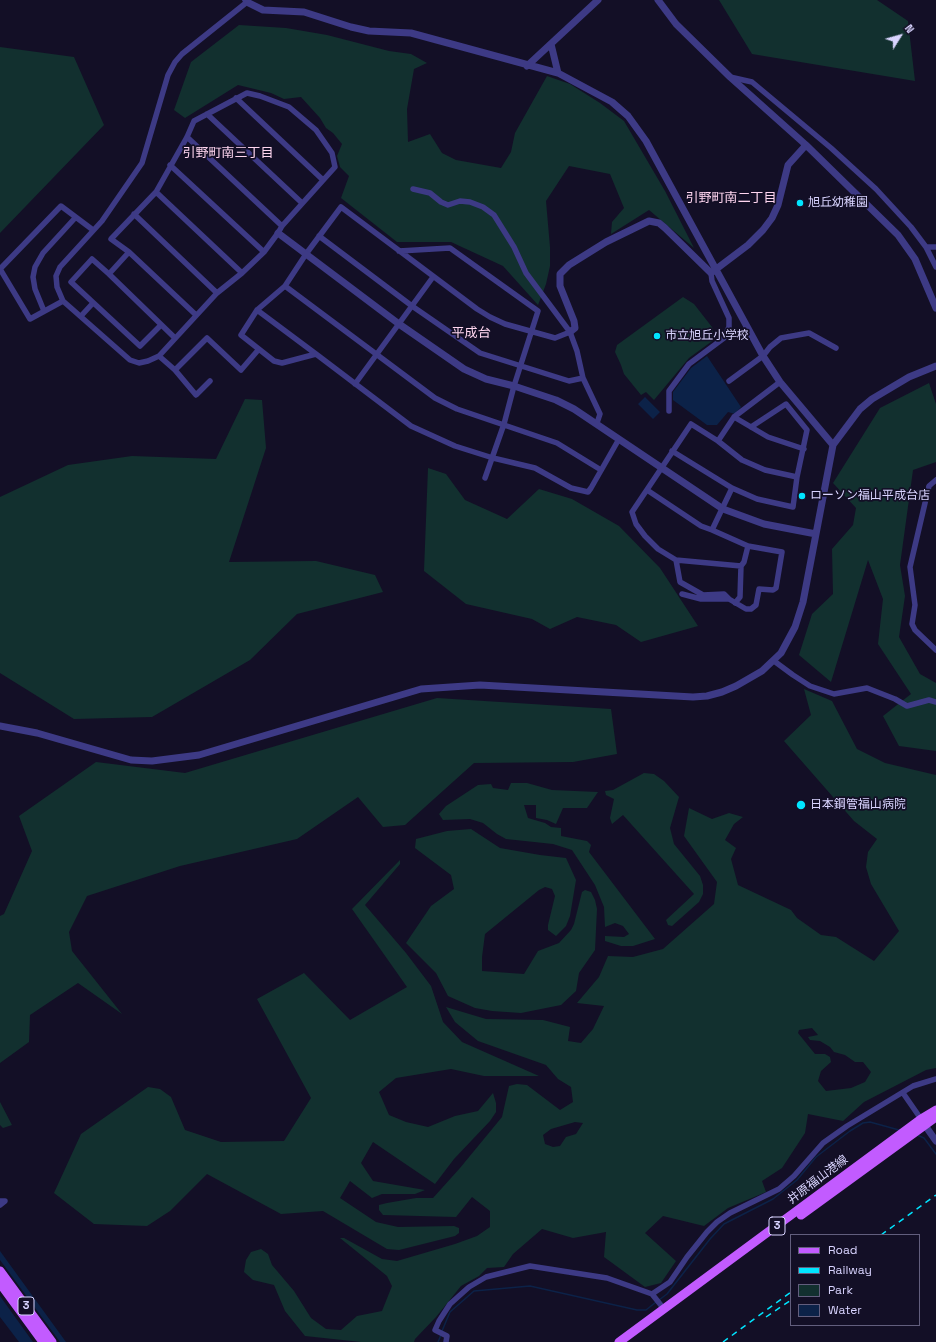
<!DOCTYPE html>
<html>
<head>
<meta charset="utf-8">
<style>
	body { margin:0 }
	#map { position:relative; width:936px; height:1342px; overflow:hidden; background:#130f26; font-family:"Space Grotesk",sans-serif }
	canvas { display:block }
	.legend { position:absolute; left:790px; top:1234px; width:130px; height:92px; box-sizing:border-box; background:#130f26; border:1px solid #625e7d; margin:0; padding:5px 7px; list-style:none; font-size:12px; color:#d9d4ff }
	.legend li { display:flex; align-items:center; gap:8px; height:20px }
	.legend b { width:20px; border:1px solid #625e7d }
	.north { position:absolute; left:880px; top:16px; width:40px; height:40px; -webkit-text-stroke:3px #130f26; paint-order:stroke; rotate:53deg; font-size:11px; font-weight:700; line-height:16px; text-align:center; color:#d9d4ff }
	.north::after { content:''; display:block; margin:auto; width:14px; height:18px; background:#d9d4ff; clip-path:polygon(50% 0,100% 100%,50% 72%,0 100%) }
</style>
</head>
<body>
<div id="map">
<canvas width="936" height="1342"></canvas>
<ul class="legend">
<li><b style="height:5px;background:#c25bff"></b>Road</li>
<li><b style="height:5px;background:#00e5ff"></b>Railway</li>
<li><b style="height:11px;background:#12302f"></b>Park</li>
<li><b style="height:11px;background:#0c2248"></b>Water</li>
</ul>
<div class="north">N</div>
</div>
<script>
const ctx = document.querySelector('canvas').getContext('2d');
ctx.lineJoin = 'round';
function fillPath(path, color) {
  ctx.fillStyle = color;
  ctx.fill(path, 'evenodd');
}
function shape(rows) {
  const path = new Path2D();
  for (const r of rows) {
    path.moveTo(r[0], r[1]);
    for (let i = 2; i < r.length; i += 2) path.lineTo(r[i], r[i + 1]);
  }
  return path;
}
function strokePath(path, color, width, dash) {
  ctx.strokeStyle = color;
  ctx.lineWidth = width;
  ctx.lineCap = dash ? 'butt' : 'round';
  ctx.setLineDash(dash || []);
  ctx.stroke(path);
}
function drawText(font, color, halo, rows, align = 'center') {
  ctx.font = font + ' "Space Grotesk","Noto Sans JP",sans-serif';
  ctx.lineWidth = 3.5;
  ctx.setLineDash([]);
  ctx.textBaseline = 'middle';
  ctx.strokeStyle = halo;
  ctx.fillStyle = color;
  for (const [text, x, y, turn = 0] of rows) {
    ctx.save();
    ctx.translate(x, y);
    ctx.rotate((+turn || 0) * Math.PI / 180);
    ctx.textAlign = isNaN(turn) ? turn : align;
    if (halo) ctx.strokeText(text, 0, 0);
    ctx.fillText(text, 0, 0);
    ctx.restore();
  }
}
const green = shape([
	[719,0,877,0,908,21,915,81,752,54],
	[239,25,286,28,327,35,389,51,411,54,427,63,414,69,407,109,408,142,430,134,442,153,456,160,501,168,511,152,515,133,547,76,570,84,600,103,624,121,665,191,694,248,649,210,611,234,612,222,624,208,610,174,569,166,546,201,550,247,550,266,546,284,538,305,503,266,451,242,397,242,341,198,349,176,340,167,337,156,342,144,333,133,326,128,320,118,301,97,284,99,271,93,238,85,185,118,174,110,191,62],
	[0,47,74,57,104,125,0,233],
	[683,297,694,304,712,327,715,339,689,358,654,400,646,392,641,395,624,374,621,365,615,352,617,345],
	[929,383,936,404,936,462,913,470,900,565,905,596,899,637,920,674,936,683,936,751,899,746,883,716,911,694,878,644,883,599,868,560,831,682,799,655,812,614,833,594,832,549,853,525,856,508,833,483,880,408],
	[245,399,262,400,266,448,229,562,316,561,375,575,383,592,297,614,250,660,152,717,74,719,0,673,0,497,68,465,132,456,216,459],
	[428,468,446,474,465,500,507,519,539,489,572,499,619,526,660,568,698,626,641,642,616,625,577,617,550,629,532,619,466,604,424,571],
	[804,689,832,701,857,749,885,763,936,775,936,1068,926,1070,864,1102,843,1121,808,1114,805,1133,782,1168,762,1181,766,1192,728,1208,704,1226,663,1216,645,1233,676,1261,661,1283,645,1287,604,1257,606,1232,573,1238,542,1229,513,1254,504,1267,487,1268,479,1276,461,1286,436,1317,415,1339,414,1342,361,1342,305,1336,285,1311,274,1285,253,1280,244,1272,246,1260,251,1252,261,1249,268,1254,272,1265,294,1291,311,1318,326,1329,341,1330,357,1316,382,1311,392,1286,387,1276,340,1238,344,1238,382,1259,397,1261,455,1244,477,1236,490,1227,490,1211,472,1197,456,1217,383,1215,379,1210,379,1205,387,1203,416,1198,433,1198,460,1168,502,1117,509,1086,517,1084,527,1085,560,1110,573,1102,571,1087,558,1079,546,1065,478,1041,455,1022,446,1007,486,1019,543,1020,570,1027,568,1041,581,1043,593,1029,604,1006,577,1003,599,977,608,956,633,957,663,949,714,904,717,882,684,836,689,808,712,819,729,813,743,817,734,824,725,840,736,848,731,859,738,885,791,910,797,918,821,935,836,937,874,961,899,931,871,884,866,867,868,852,877,839,854,821,784,741,811,715],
	[812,1028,818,1035,808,1037,810,1040,820,1041,830,1047,834,1052,845,1055,855,1062,863,1062,871,1072,865,1082,851,1088,826,1091,818,1081,821,1071,831,1062,830,1057,825,1054,815,1054,798,1033,799,1030],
	[575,1122,583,1123,576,1134,566,1137,560,1146,553,1147,545,1144,543,1135,551,1129],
	[437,698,611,709,617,754,573,762,474,763,405,825,383,827,358,797,297,839,180,866,87,896,69,932,72,951,122,1014,78,983,30,1015,29,1042,0,1063,0,916,4,914,32,851,19,816,96,762,185,773],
	[644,773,654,774,664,781,679,797,670,828,674,844,700,876,703,885,703,894,699,902,672,926,668,925,666,920,694,894,623,815,612,824,610,818,614,799,606,795,605,791,613,790],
	[511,783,527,783,552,790,598,792,587,808,563,808,556,824,547,820,536,818,536,805,524,805,528,818,545,823,551,827,561,828,561,836,587,841,591,845,589,852,655,939,633,946,621,946,605,941,605,936,624,937,629,934,623,926,615,923,605,927,604,907,595,885,572,850,553,844,506,839,497,834,483,823,470,819,443,820,439,814,446,806,478,785,491,784,493,788,508,790],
	[471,829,500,848,540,855,566,858,576,880,570,916,566,926,556,936,548,930,548,925,555,896,552,889,545,887,539,890,485,934,482,957,482,971,524,974,538,951,559,943,571,930,574,924,582,892,585,890,591,892,595,900,597,909,595,950,579,973,576,991,561,1005,521,1013,492,1011,475,1008,448,996,436,973,406,943,431,906,454,889,451,875,415,848,416,839,447,831],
	[400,860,400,864,365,905,406,953,431,986,443,1022,462,1042,539,1076,484,1076,451,1069,396,1078,379,1092,389,1115,406,1122,428,1127,455,1116,478,1111,493,1093,496,1103,496,1112,490,1121,454,1159,435,1184,373,1142,361,1163,373,1181,425,1190,415,1194,382,1194,372,1198,350,1181,340,1198,376,1222,398,1227,454,1226,459,1228,459,1233,455,1236,399,1250,387,1249,323,1211,281,1214,207,1174,170,1211,147,1226,94,1224,54,1193,81,1134,148,1087,160,1089,171,1097,185,1130,221,1142,284,1141,311,1098,257,999,304,973,350,1020,407,987,352,909],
	[0,1102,12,1125,3,1128,0,1125]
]);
const water = shape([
	[707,356,741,407,735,414,728,412,717,425,707,425,673,400,673,392,691,368],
	[645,397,660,412,653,419,638,404],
	[0,1251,66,1342,60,1342,0,1260],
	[0,1296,33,1342,19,1342,0,1317]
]);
const stream = shape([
	[917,1135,924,1138,936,1154],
	[659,1300,667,1294,710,1239,724,1224,773,1199,797,1180,816,1157,850,1131,863,1123,870,1122,899,1130],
	[442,1331,450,1312,474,1291,530,1286,637,1310,646,1310,656,1302],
	[438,1342,441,1335]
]);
const minor = shape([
	[730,77,752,82,831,148,876,189,911,227,926,247,936,247],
	[236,98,323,180],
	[207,114,302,203],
	[187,137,282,226],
	[170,165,264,252],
	[413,189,430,193,441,202,448,205,460,201,470,202,483,207,494,215,514,247,526,273,570,332,577,351,583,378,600,414,597,423],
	[156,192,242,273],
	[134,214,217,293],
	[319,236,412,306,480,353,569,381,583,378],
	[926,247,936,267],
	[399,251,450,248,538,311,514,386,504,424,485,478],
	[109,274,129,252],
	[285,286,435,398,457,409,557,443,601,470],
	[63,301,30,319,0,269,61,206,93,230],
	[257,310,316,354],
	[44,311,35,289,33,277,35,267,43,253,75,218],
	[196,315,129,252,111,239,156,192,187,137,194,121,247,93,260,96,289,107,316,130,332,153,335,167,282,226,278,233,264,252,242,273,217,293,159,356,148,361,139,363,130,360,63,301,57,287,56,276,60,267,102,221,142,163,168,75,175,62,182,54,247,2,245,0],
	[81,316,93,303],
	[161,325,140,346,71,282,92,259,109,274,175,338],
	[570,332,555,338,505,324,490,317,477,309,341,207,306,254,285,286,257,310,241,335,274,361,282,363,316,354,411,426,455,446,493,458,535,468,571,488,588,492,591,488,619,439],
	[159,356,175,370,196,395,210,381],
	[175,370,207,338,241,370,259,349],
	[729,381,763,356,770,347,781,338,809,333,836,348],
	[355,384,433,277],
	[669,411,669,391,689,364,724,338,729,327,729,318,712,281,711,273],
	[734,417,768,437,804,449],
	[718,441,734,417,780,382],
	[672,451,732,488,757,499,793,507,797,477,807,430,786,404,751,427],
	[936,480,929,486,910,567,915,605,912,624,915,630,936,650],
	[647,490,701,526,712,530,748,546,782,552,776,588,773,590,759,589,756,605,751,609,746,609,729,599,701,599,682,594],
	[712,530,732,488],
	[676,560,680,582,703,595,724,594,729,599],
	[741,566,744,562,748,546],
	[735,603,740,597,741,566,676,560,658,549,645,536,636,524,632,512,691,424,718,441,742,460,765,470,797,477],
	[774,661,793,675,810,686,834,694,867,688,895,699,907,706,929,700,936,702],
	[903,1093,921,1119],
	[0,1201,5,1201,0,1205],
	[652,1294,670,1282,687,1257,707,1232,717,1222,730,1213,779,1189,794,1176,823,1143,847,1126,913,1086,936,1079],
	[446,1342,447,1336,435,1330,439,1321,450,1304,469,1287,486,1277,530,1266,607,1278,652,1294,664,1309]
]);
const tertiary = shape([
	[658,0,676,24,730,77,806,145,898,235,915,259,936,308],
	[247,2,263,10,304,12,351,27,369,31,411,33,558,73,612,102,628,116,646,141,763,356,780,382,833,445],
	[551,44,558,73],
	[527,66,598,0],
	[278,233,399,324,464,369,486,379,514,386,556,400,574,409,723,509,764,524,816,534],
	[570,332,575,328,574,321,560,286,560,274,569,265,606,242,649,221,659,223,665,228,711,273,748,245,763,230,772,218,778,205,788,165,806,145],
	[0,726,37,733,131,760,152,761,199,755,421,689,480,685,693,697,707,696,722,692,736,686,762,671,781,653,795,627,803,602,833,445,860,409,872,399,909,377,936,366],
	[922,1121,936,1141]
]);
const primary = shape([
	[801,1215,936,1117],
	[0,1271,52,1342],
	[0,1283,43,1342],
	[619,1342,921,1119,936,1110]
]);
const rail = shape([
	[881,1235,936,1195],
	[766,1317,791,1300],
	[723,1342,791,1292]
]);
const markers = [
	[800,203,4,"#00e5ff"],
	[657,336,4,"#00e5ff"],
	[802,496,4,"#00e5ff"],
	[801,805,5,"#00e5ff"]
];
const shields = [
	[777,1226,16],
	[26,1306,16]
];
const shieldNames = [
	["3",777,1226],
	["3",26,1306]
];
const poiNames = [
	["旭丘幼稚園",808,203],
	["市立旭丘小学校",665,336],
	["ローソン福山平成台店",810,496],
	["日本鋼管福山病院",810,805]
];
const streetNames = [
	["井原福山港線",818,1180,-37]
];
const neighbourhoodNames = [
	["引野町南三丁目",228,153],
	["引野町南二丁目",731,198],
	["平成台",471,333]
];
fillPath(green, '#12302f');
fillPath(water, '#0c2248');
strokePath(stream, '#0c2248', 1.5);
strokePath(minor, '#3d3a85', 5.5);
strokePath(tertiary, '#3d3a85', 7);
strokePath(primary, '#c25bff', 9);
strokePath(rail, '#00e5ff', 1.5, [6, 5]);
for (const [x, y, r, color] of markers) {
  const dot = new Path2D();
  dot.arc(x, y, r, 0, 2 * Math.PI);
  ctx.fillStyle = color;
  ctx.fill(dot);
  strokePath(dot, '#130f26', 1.5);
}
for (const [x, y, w] of shields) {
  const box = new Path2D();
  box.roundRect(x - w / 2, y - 9, w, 18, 3);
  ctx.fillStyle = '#130f26';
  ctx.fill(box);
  strokePath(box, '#d9d4ff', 1);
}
drawText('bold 11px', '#d9d4ff', null, shieldNames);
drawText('12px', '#d9d4ff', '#130f26', poiNames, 'left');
drawText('12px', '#d9d4ff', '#130f26', streetNames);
drawText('13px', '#ffd6f0', '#130f26', neighbourhoodNames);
</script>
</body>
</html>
